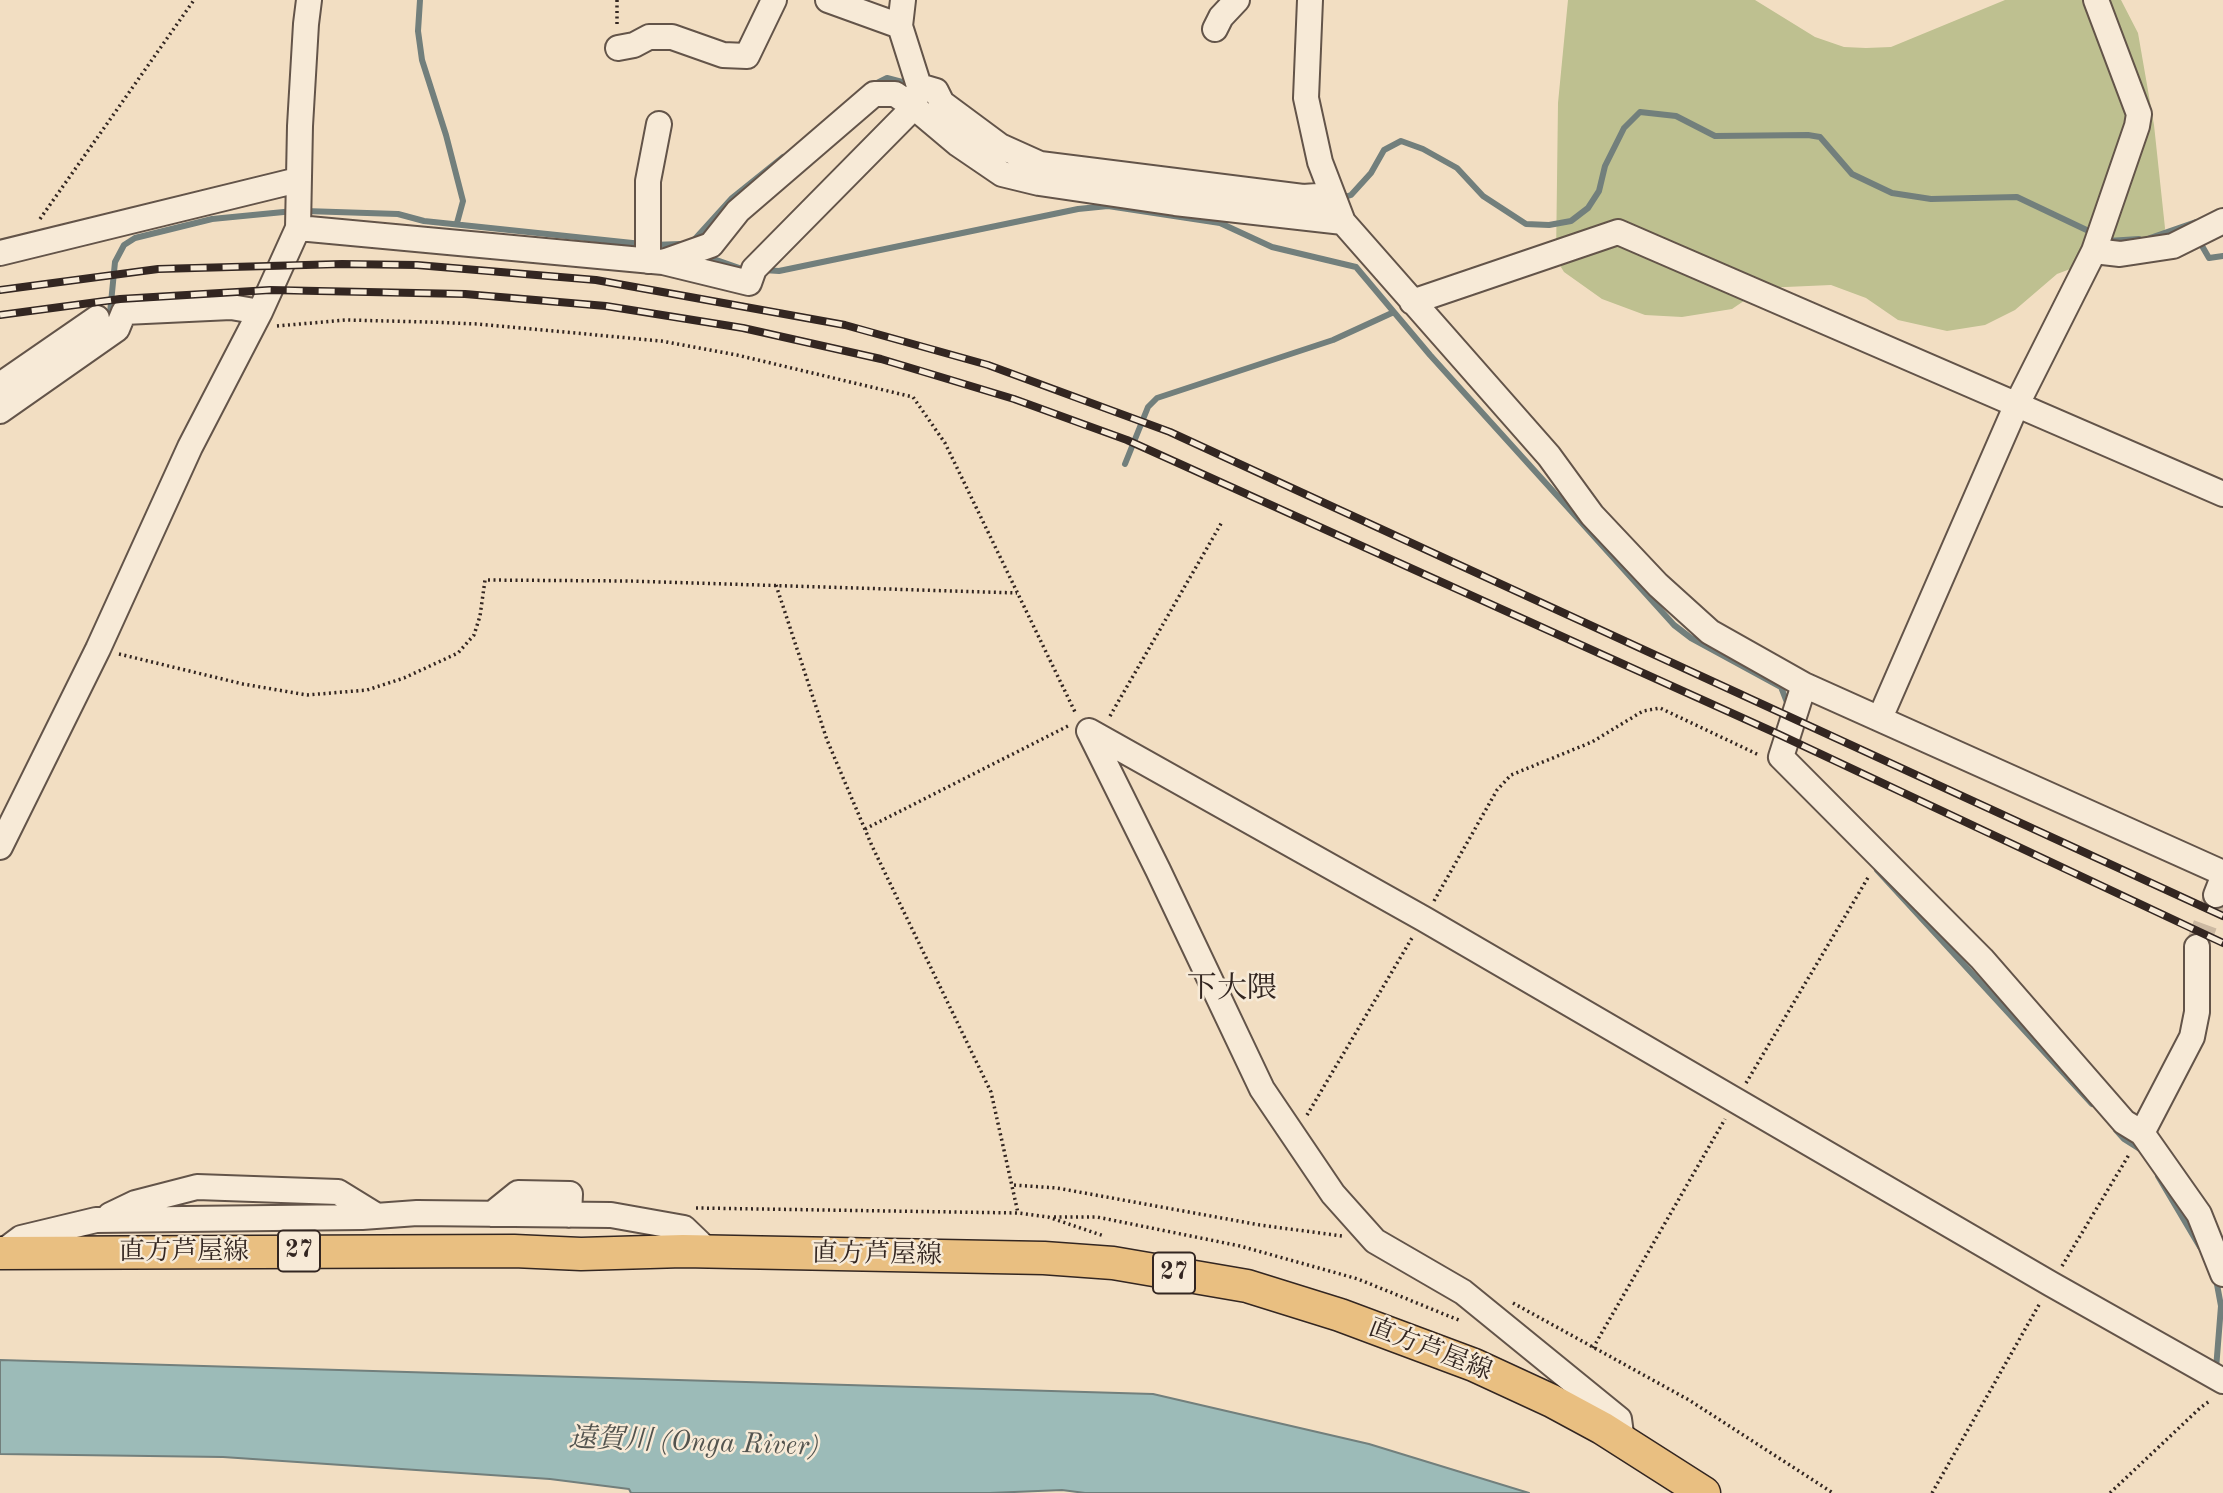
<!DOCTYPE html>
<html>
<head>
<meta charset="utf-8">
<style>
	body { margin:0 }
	canvas { display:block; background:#f2dec2 }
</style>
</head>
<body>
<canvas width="2223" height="1493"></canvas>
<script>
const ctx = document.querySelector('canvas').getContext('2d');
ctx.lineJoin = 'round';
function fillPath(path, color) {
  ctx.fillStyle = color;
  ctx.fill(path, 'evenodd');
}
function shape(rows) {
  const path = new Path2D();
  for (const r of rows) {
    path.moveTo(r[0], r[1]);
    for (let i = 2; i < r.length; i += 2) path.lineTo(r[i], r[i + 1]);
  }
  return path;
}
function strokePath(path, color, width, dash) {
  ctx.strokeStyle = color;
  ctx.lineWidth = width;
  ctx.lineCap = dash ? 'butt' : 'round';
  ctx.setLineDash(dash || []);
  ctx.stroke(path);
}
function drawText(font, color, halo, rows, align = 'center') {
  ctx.font = font + ' "Old Standard TT","Noto Serif JP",serif';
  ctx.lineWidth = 5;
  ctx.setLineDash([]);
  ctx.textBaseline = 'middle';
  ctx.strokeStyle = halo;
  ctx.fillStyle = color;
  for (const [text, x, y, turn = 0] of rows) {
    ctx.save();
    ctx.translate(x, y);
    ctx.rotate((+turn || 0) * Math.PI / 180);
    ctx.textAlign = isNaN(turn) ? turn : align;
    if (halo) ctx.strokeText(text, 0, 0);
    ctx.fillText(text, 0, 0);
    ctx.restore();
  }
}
const green = shape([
	[1568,0,1755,0,1815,37,1844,47,1866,48,1891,47,2005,0,2121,0,2138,33,2154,125,2165,228,2162,250,2086,263,2057,274,2015,310,1985,325,1947,331,1898,320,1866,298,1831,285,1763,288,1732,309,1682,317,1645,315,1602,299,1564,272,1556,259,1558,103]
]);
const water = shape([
	[0,1360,1153,1394,1369,1444,1529,1493,1085,1493,1062,1490,990,1493,631,1493,629,1489,550,1479,223,1457,0,1454,0,1360]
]);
const stream = shape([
	[420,0,418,31,422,60,446,135,463,201,457,223],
	[873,85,887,78,906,83,911,88],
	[1338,199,1351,195,1371,173,1384,150,1401,141,1423,149,1457,168,1483,196,1526,224,1549,225,1571,221,1588,208,1599,191,1605,166,1624,128,1640,112,1676,116,1715,136,1808,135,1820,137,1852,174,1892,193,1931,199,2017,197,2095,234],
	[305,211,398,214,424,221,642,244],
	[2150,238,2196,222],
	[2198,239,2209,258,2223,256],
	[694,240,732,198,783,157],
	[2108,241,2139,239],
	[653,245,680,244],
	[705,256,745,270],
	[763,270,779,271,1078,209,1108,206,1220,223,1272,247,1356,267,1430,355,1674,625,1691,638,1781,687,1788,705],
	[103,319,110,313,115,262,124,245,135,238,212,219,294,211],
	[1125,464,1148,407,1157,398,1333,340,1394,312],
	[1877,870,2092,1104],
	[2116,1130,2124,1139,2143,1151],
	[2158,1176,2200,1247],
	[2216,1279,2221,1306,2216,1369]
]);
const minorTunnel = shape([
	[2197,947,2216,895]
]);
const path = shape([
	[617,0,617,26],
	[40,219,194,0],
	[277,326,346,320,429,322,478,324,661,341,737,355,913,397,945,443,1076,714],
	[776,585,827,740,872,846,991,1092,1018,1213],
	[119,654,243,684,307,695,367,690,404,678,458,653,474,635,480,616,485,580,629,581,1017,593],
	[1110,716,1222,522],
	[865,829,1068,726],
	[1434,901,1497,790,1511,775,1592,742,1643,711,1660,708,1759,755],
	[1746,1083,1869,876],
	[1307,1115,1412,938],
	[1014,1185,1057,1188,1260,1225,1342,1236],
	[696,1208,1018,1213,1048,1217,1104,1236],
	[1054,1217,1097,1217,1240,1246,1358,1279,1461,1321],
	[2062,1266,2130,1153],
	[1513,1303,1689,1400,1833,1493],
	[1593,1348,1725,1119],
	[1932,1493,2040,1303],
	[2110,1493,2200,1408,2211,1400]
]);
const minor = shape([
	[828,0,900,26],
	[903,0,900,26,919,86,914,107,958,144,1002,174,1039,183,1175,203,1343,222],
	[1310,0,1306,98,1320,162,1343,222,1549,456,1592,515,1658,585,1710,632,1804,685,2223,873],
	[1215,29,1221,17,1237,0],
	[618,48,634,45,649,37,672,37,723,55,747,56,774,0],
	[919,86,936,91,942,103,1000,146,1040,164,1303,197,1332,195],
	[298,228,663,262,749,283,754,269,914,107,895,94,874,94,738,211,711,245,663,262],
	[2094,251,2120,254,2173,246,2223,221],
	[0,253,298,180],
	[648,261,648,181,659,124],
	[1412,302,1618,232,2223,494],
	[0,385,97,318],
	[0,411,117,329,124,312,231,307,260,312],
	[1804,685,1781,757,1982,959,2124,1122,2142,1133,2199,1214,2223,1274],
	[1880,718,2017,404,2094,251,2137,126,2139,114,2096,0],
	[1089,731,1424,919,2051,1284,2223,1381],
	[1089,731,1158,870,1262,1089,1333,1194,1375,1241,1463,1292,1619,1419,1622,1441],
	[0,847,98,649,190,447,260,312,298,228,300,126,306,24,309,0],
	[2216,895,2223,877],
	[2142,1133,2192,1037,2197,1012,2197,947],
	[492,1214,518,1193,570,1194,569,1215],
	[110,1215,135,1203,197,1187,338,1192,377,1216],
	[1,1253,21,1238,96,1220,362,1217,417,1213,611,1215,684,1228,709,1252]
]);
const major = shape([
	[0,1253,514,1251,581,1254,683,1251,1044,1258,1113,1263,1247,1286,1340,1315,1474,1365,1552,1401,1602,1428,1704,1493]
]);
const rail = shape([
	[0,290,158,269,342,264,417,265,596,280,845,325,988,365,1170,432,2223,916],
	[0,315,120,299,270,290,465,294,606,306,743,328,881,359,1014,399,1127,440,1778,734,2223,943]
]);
const shields = [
	[299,1251,42],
	[1174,1273,42]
];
const shieldNames = [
	["27",299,1251],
	["27",1174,1273]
];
const streetNames = [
	["直方芦屋線",184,1252],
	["直方芦屋線",877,1255,1],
	["直方芦屋線",1430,1350,21]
];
const waterNames = [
	["遠賀川 (Onga River)",694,1443,2]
];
const quarterNames = [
	["下大隈",1232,989]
];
fillPath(green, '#bec090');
fillPath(water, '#9cbbb8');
strokePath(water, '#727f7c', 2);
strokePath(stream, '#727f7c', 6);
strokePath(minorTunnel, '#ccb9a2', 24, [24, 12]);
strokePath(minor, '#635449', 28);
strokePath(major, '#332621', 35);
strokePath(path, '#332621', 3.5, [2, 3.5]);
strokePath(minor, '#f7ead7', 24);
strokePath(major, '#e9bf81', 32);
strokePath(rail, '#332621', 8);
strokePath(rail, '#f7ead7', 5, [16]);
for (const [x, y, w] of shields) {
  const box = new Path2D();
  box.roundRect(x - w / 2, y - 20.5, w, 41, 5);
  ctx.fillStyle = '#f7ead7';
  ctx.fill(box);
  strokePath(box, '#332621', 2);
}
drawText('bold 24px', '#332621', null, shieldNames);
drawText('26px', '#332621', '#f7ead7', streetNames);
drawText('italic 28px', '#52534e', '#f7ead7', waterNames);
drawText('30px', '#332621', '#f7ead7', quarterNames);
</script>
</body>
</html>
